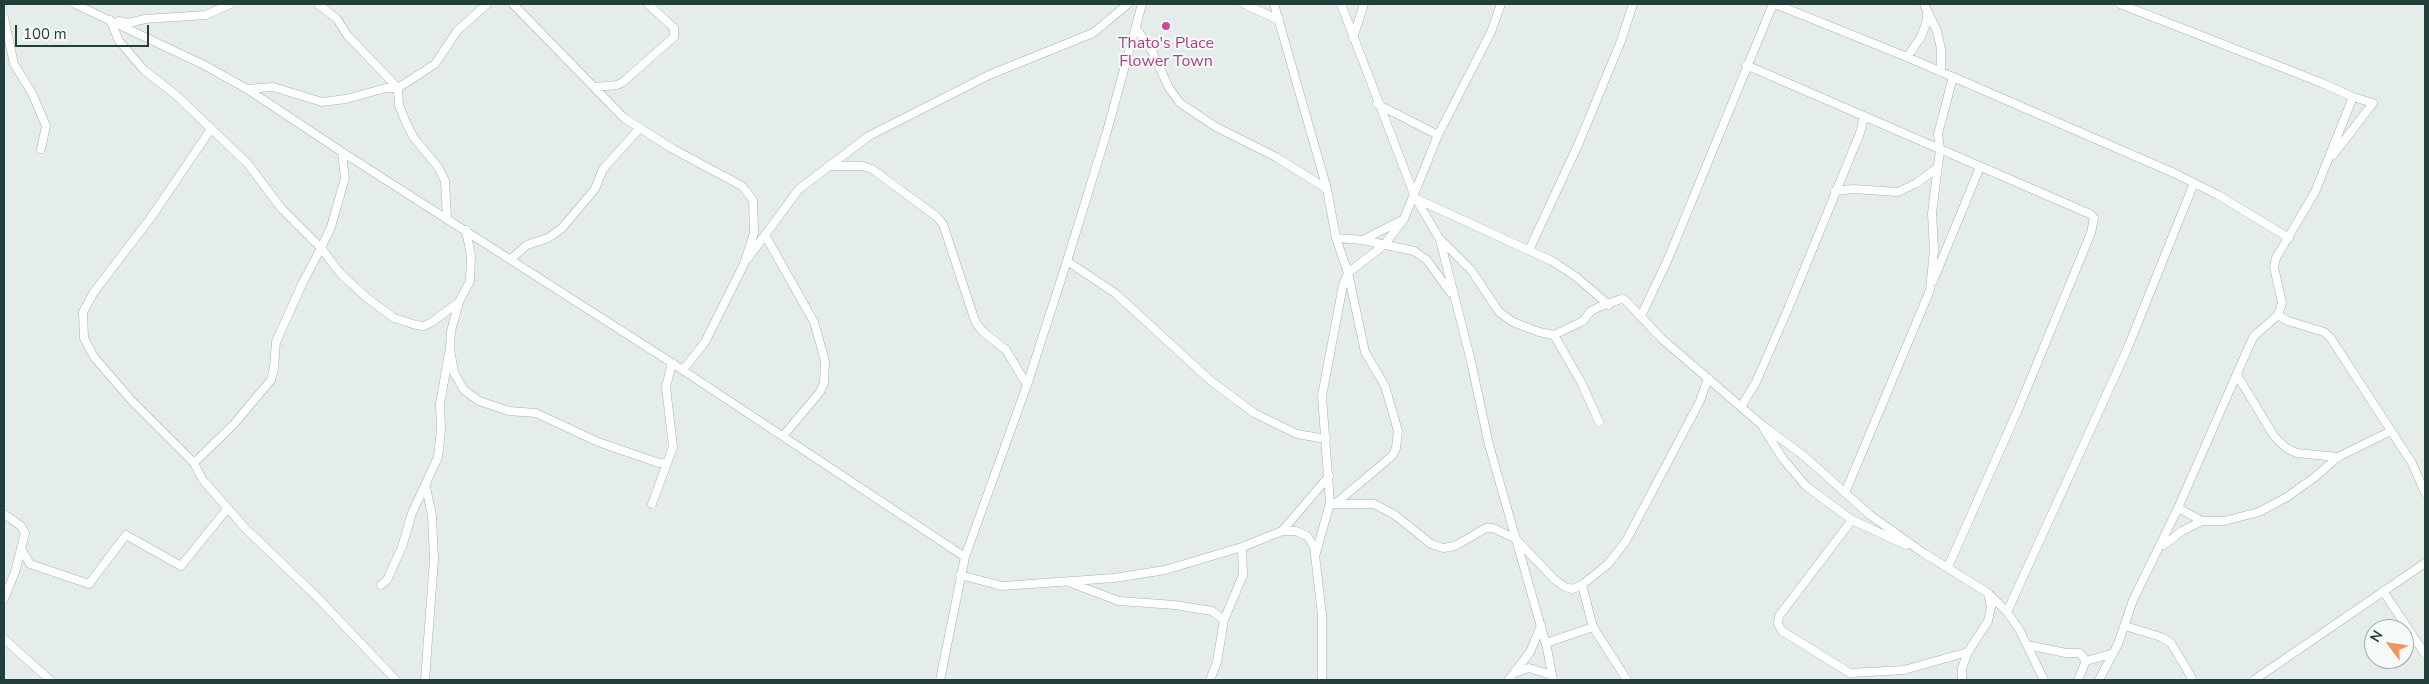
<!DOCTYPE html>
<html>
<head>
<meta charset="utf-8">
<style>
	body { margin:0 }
	#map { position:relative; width:2429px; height:684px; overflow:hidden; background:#e4edea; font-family:"Nunito Sans",sans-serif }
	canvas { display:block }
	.frame { position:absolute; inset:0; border:5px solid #233f3b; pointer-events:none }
	.north { position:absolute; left:2364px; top:619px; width:50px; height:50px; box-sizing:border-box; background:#f5faf8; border:1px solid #a1afac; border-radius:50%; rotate:301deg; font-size:14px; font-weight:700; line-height:20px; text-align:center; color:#233f3b }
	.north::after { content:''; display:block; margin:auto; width:18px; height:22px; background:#f1955f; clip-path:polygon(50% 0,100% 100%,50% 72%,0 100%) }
	.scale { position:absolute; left:15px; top:25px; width:134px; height:22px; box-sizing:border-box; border:2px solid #233f3b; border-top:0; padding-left:6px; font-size:15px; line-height:18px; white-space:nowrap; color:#233f3b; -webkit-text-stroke:4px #f5faf8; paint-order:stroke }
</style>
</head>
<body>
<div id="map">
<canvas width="2429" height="684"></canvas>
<div class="frame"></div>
<div class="north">N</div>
<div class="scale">100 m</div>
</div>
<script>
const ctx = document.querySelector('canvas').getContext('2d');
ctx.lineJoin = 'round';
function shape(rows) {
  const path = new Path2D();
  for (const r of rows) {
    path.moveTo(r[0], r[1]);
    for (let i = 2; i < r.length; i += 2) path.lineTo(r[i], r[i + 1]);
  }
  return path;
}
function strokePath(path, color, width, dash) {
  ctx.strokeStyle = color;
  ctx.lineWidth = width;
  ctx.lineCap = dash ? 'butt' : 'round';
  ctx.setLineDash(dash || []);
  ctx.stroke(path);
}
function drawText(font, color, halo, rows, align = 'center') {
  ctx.font = font + ' "Nunito Sans",sans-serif';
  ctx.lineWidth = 4;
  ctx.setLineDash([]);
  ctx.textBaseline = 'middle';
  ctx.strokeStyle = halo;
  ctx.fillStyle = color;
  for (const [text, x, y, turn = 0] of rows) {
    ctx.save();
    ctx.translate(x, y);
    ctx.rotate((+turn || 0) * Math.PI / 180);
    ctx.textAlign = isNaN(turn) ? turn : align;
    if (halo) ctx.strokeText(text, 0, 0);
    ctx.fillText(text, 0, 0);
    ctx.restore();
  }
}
const minor = shape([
	[75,4,204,65,247,89,342,152,672,363,965,557],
	[318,4,337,19,347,35,398,88,399,105,407,125,414,138,438,167,445,181,447,218],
	[513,4,624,118,673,149,742,186,753,200,754,233,744,264,705,342,683,370],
	[1244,4,1279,20],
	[1274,4,1327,189,1336,238,1348,273,1365,352,1385,386,1398,431,1396,448,1392,456,1335,504],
	[1341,4,1415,197,1439,238,1471,270,1499,312,1513,322,1539,332,1554,335,1583,321,1591,311,1599,307,1621,299,1625,300,1662,339,1762,425,1804,456,1870,515,1922,552,1988,593,2007,612,2019,629,2044,680],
	[1775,4,1907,57,2174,173,2218,195,2289,238],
	[1924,4,1937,31,1941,49,1941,72],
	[2120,4,2322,83,2353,97,2373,103,2333,155],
	[4,18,14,64,32,93,46,126,41,149],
	[110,20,119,41,144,70,176,95,248,164,281,208,321,248,331,227,345,178,342,152],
	[119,21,128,23,145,19,206,15,230,4],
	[1136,28,1152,51,1169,88,1180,103,1216,127,1276,157,1327,189],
	[1353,38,1364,4],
	[1907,57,1921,37,1927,21,1927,13],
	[1746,65,2090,214,2094,218,2091,233,2017,412,1948,567],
	[595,87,617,85,623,82,674,37,674,28,648,4],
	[247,89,273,87,322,102,346,99,386,88,398,88,435,64,457,31,487,4],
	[1377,104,1438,135],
	[828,166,862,166,872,169,937,217,943,224,975,321,982,331,1006,350,1027,385],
	[1835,191,1853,189,1898,192,1917,183,1937,168],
	[1417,199,1552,261,1575,276,1609,305],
	[765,235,814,322,825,361,824,383,820,392,783,436],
	[1336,238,1363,240,1404,219,1438,135,1491,32,1501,4],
	[1363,240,1414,251,1427,260,1450,292],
	[1440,240,1470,357,1489,445,1547,648,1553,680],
	[1529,250,1578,145,1621,41,1633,4],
	[748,258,799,189,869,136,989,75,1093,33,1128,4],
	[511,259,527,245,548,238,562,228,595,189,603,169,640,128],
	[1067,261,1115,293,1211,381,1254,413,1297,434,1326,439],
	[1933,281,1980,167],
	[459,302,451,331,450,349,454,373,464,390,479,401,509,411,536,413,598,442,659,463,667,463],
	[2278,315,2288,321,2324,332,2330,337,2412,463,2425,493],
	[1641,316,1668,259,1773,4],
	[1554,335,1581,382,1599,422],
	[2237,375,2274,436,2285,447,2296,453,2338,457],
	[1741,407,1756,382,1788,309,1860,133,1864,117],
	[1764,429,1783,459,1806,486,1852,520,1906,545],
	[194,463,132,401,94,357,84,338,83,312,94,292,152,216,211,129],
	[1845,493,1930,290,1934,250,1932,213,1940,150,1938,134,1953,77],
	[652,504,673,447,666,387,672,363],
	[1334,504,1374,504,1395,515,1431,544,1443,548,1455,546,1486,528,1493,528,1516,539,1554,579,1565,587,1573,589,1582,585,1608,564,1626,541,1700,401,1708,378],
	[2178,508,2202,521,2224,521,2259,512,2287,497,2315,477,2338,457,2391,431],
	[4,514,21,526,25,533,15,572,4,599],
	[1852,520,1779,616,1778,624,1782,631,1850,673,1904,670,1968,652],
	[1282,531,1329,476],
	[2164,545,2182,531,2202,521],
	[22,550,30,564,89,584,126,535,181,566,227,509],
	[1316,553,1330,503,1322,396,1343,285,1348,273,1384,245,1404,219],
	[960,575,1002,586,1114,578,1165,570,1242,547,1282,531,1296,531,1307,536,1314,546,1322,615,1322,680],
	[1071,583,1119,601,1175,605,1212,611,1224,620],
	[381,585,387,580,402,547,412,513,438,457,441,430,440,404,449,353],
	[1582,585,1593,627,1627,680],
	[2383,591,2425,654],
	[2007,612,2126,352,2194,183],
	[2125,626,2161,637,2171,643,2193,680],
	[4,639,50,680],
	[1546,643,1593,627],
	[2027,645,2066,653,2080,653,2086,661],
	[1514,673,1530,652,1541,626],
	[396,680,316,596,245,528,202,479,194,463,234,424,271,380,274,368,276,342,302,284,321,248,340,273,367,298,394,318,416,325,424,326,432,322,459,302,470,281,471,256,466,230],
	[425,680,434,559,432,516,426,487],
	[940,680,965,557,1027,385,1067,261,1106,135,1142,4],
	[1210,680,1217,662,1224,620,1243,575,1242,547],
	[1508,680,1514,673,1529,668,1551,675],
	[1962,680,1962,668,1968,652,1988,621,1991,607,1988,593],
	[2078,680,2086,661,2111,654],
	[2099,680,2118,644,2133,600,2178,508,2250,344,2254,336,2278,315,2282,303,2274,267,2276,258,2315,192,2353,97],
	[2254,680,2425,563]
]);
const markers = [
	[1166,26,5,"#d1479c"]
];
const hotelNames = [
	["Thato's Place",1166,44],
	["Flower Town",1166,62]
];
strokePath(minor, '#a6b5b2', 9);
strokePath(minor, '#fff', 8);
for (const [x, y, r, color] of markers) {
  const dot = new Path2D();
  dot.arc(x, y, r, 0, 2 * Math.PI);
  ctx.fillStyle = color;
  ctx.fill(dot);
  strokePath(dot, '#f5faf8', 2);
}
drawText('16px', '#b23c85', '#f5faf8', hotelNames);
</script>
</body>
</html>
